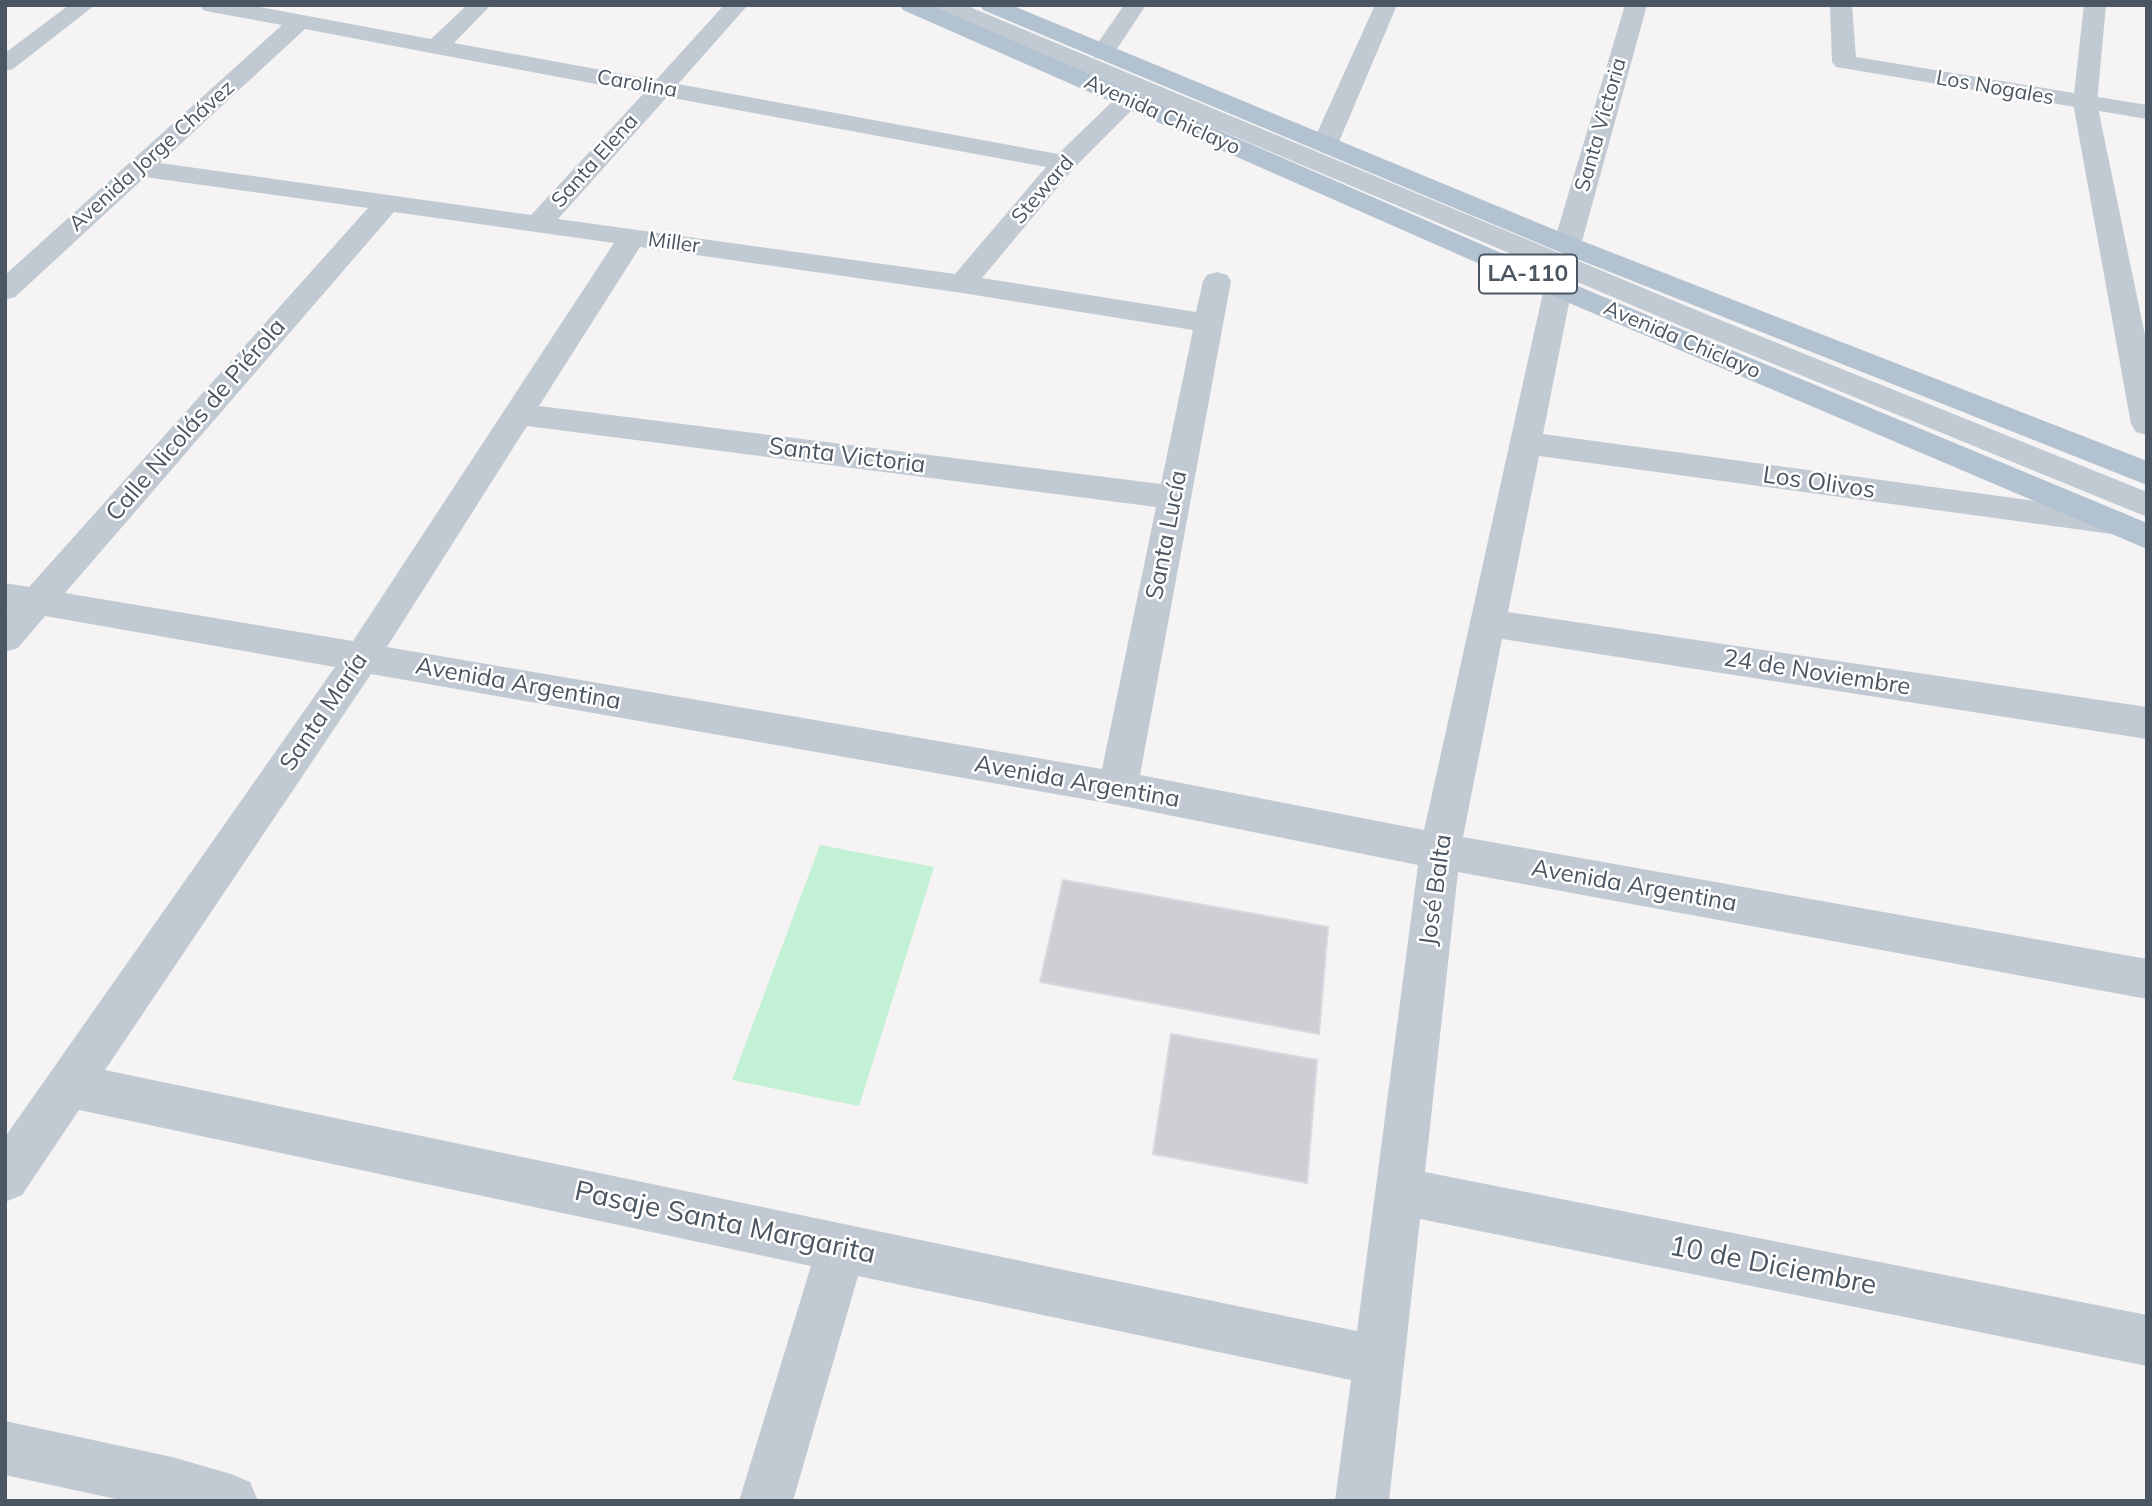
<!DOCTYPE html>
<html>
<head>
<meta charset="utf-8">
<style>
	body { margin:0 }
	#map { position:relative; width:2152px; height:1506px; overflow:hidden; background:#f5f3f3; font-family:Mulish,sans-serif }
	canvas { display:block }
	.frame { position:absolute; inset:0; border:7px solid #4a5661; pointer-events:none }
</style>
</head>
<body>
<div id="map">
<canvas width="2152" height="1506"></canvas>
<div class="frame"></div>
</div>
<script>
const ctx = document.querySelector('canvas').getContext('2d');
ctx.lineJoin = 'round';
function fillPath(path, color) {
  ctx.fillStyle = color;
  ctx.fill(path, 'evenodd');
}
function shape(rows) {
  const path = new Path2D();
  for (const r of rows) {
    path.moveTo(r[0], r[1]);
    for (let i = 2; i < r.length; i += 2) path.lineTo(r[i], r[i + 1]);
  }
  return path;
}
function strokePath(path, color, width, dash) {
  ctx.strokeStyle = color;
  ctx.lineWidth = width;
  ctx.lineCap = dash ? 'butt' : 'round';
  ctx.setLineDash(dash || []);
  ctx.stroke(path);
}
function drawText(font, color, halo, rows, align = 'center') {
  ctx.font = font + ' Mulish,sans-serif';
  ctx.lineWidth = 5;
  ctx.setLineDash([]);
  ctx.textBaseline = 'middle';
  ctx.strokeStyle = halo;
  ctx.fillStyle = color;
  for (const [text, x, y, turn = 0] of rows) {
    ctx.save();
    ctx.translate(x, y);
    ctx.rotate((+turn || 0) * Math.PI / 180);
    ctx.textAlign = isNaN(turn) ? turn : align;
    if (halo) ctx.strokeText(text, 0, 0);
    ctx.fillText(text, 0, 0);
    ctx.restore();
  }
}
const green = shape([
	[820,845,934,867,859,1106,732,1080]
]);
const building = shape([
	[1063,880,1328,927,1319,1034,1040,982,1063,880],
	[1171,1034,1317,1060,1307,1183,1153,1154,1171,1034]
]);
const minor = shape([
	[69,5,95,5,13,69,5,71,5,53,69,5],
	[200,5,249,5,431,39,467,5,491,5,454,43,656,80,724,5,748,5,678,84,1058,154,1119,95,1128,93,1137,95,1140,100,1137,105,1073,169,982,278,1196,312,1203,281,1207,275,1217,272,1227,275,1231,281,1140,775,1424,830,1544,288,1548,282,1558,279,1568,282,1572,288,1543,434,2124,513,2129,522,2124,531,2112,534,1539,456,1508,612,2147,707,2147,739,1502,639,1463,837,2147,959,2147,999,1458,872,1425,1172,2147,1315,2147,1366,1420,1219,1389,1501,1335,1501,1351,1380,858,1276,793,1501,739,1501,811,1266,79,1110,22,1195,5,1202,5,1137,335,667,45,616,18,648,5,652,5,613,8,610,5,610,5,583,29,587,368,208,145,177,15,297,5,300,5,275,282,25,211,12,203,10,200,5],
	[305,29,436,54,644,93,531,215,160,163,305,29],
	[667,97,1046,167,955,274,558,219,667,97],
	[394,212,614,243,353,641,65,593,394,212],
	[640,247,962,293,1193,330,1161,484,539,406,640,247],
	[527,426,1156,507,1102,769,387,647,527,426],
	[371,674,1118,805,1418,865,1357,1331,105,1070,371,674],
	[1124,5,1146,5,1111,58,1095,58,1091,53,1124,5],
	[1375,5,1397,5,1338,144,1334,149,1325,152,1316,149,1312,144,1375,5],
	[1625,5,1647,5,1581,245,1577,251,1567,253,1557,251,1553,245,1625,5],
	[1830,5,1852,5,1856,57,2147,105,2147,119,1836,67,1832,62,1830,5],
	[5,1421,172,1457,231,1474,250,1482,258,1501,125,1501,5,1475,5,1421]
]);
const tertiary = shape([
	[934,5,965,5,1708,315,2147,492,2147,517,1688,329,937,10,934,5],
	[2084,5,2106,5,2097,103,2147,345,2147,435,2136,432,2131,424,2073,103,2084,5]
]);
const primary = shape([
	[900,5,931,5,1568,282,2147,523,2147,549,1548,294,903,10,900,5],
	[980,5,1011,5,1577,239,2147,461,2147,485,1557,251,983,10,980,5]
]);
const farStreetnames = [
	["Carolina",637,84,10],
	["Los Nogales",1995,88,10],
	["Avenida Chiclayo",1162,115,24],
	["Santa Victoria",1601,125,-74],
	["Avenida Jorge Chávez",152,156,-42],
	["Santa Elena",595,161,-48],
	["Steward",1043,190,-49],
	["Miller",674,243,8],
	["Avenida Chiclayo",1682,340,23]
];
const shields = [
	[1528,274,98]
];
const shieldNames = [
	["LA-110",1528,274]
];
const streetNames = [
	["Calle Nicolás de Piérola",196,420,-49],
	["Santa Victoria",847,456,7],
	["Los Olivos",1819,483,8],
	["Santa Lucía",1167,535,-79],
	["24 de Noviembre",1817,673,9],
	["Avenida Argentina",518,684,10],
	["Santa María",324,712,-56],
	["Avenida Argentina",1077,782,10],
	["Avenida Argentina",1634,886,10],
	["José Balta",1436,890,-82]
];
const nearStreetnames = [
	["Pasaje Santa Margarita",725,1223,12],
	["10 de Diciembre",1773,1266,11]
];
fillPath(green, '#c3f1d5');
fillPath(building, '#cdcfd5');
strokePath(building, '#d7d9de', 2);
fillPath(minor, '#c1cad2');
fillPath(tertiary, '#c1cad2');
fillPath(primary, '#b3c2d1');
drawText('21px', '#4a5661', '#fff', farStreetnames);
for (const [x, y, w] of shields) {
  const box = new Path2D();
  box.roundRect(x - w / 2, y - 19.5, w, 39, 5);
  ctx.fillStyle = '#fff';
  ctx.fill(box);
  strokePath(box, '#4a5661', 2);
}
drawText('bold 23px', '#4a5661', null, shieldNames);
drawText('24px', '#4a5661', '#fff', streetNames);
drawText('28px', '#4a5661', '#fff', nearStreetnames);
</script>
</body>
</html>
